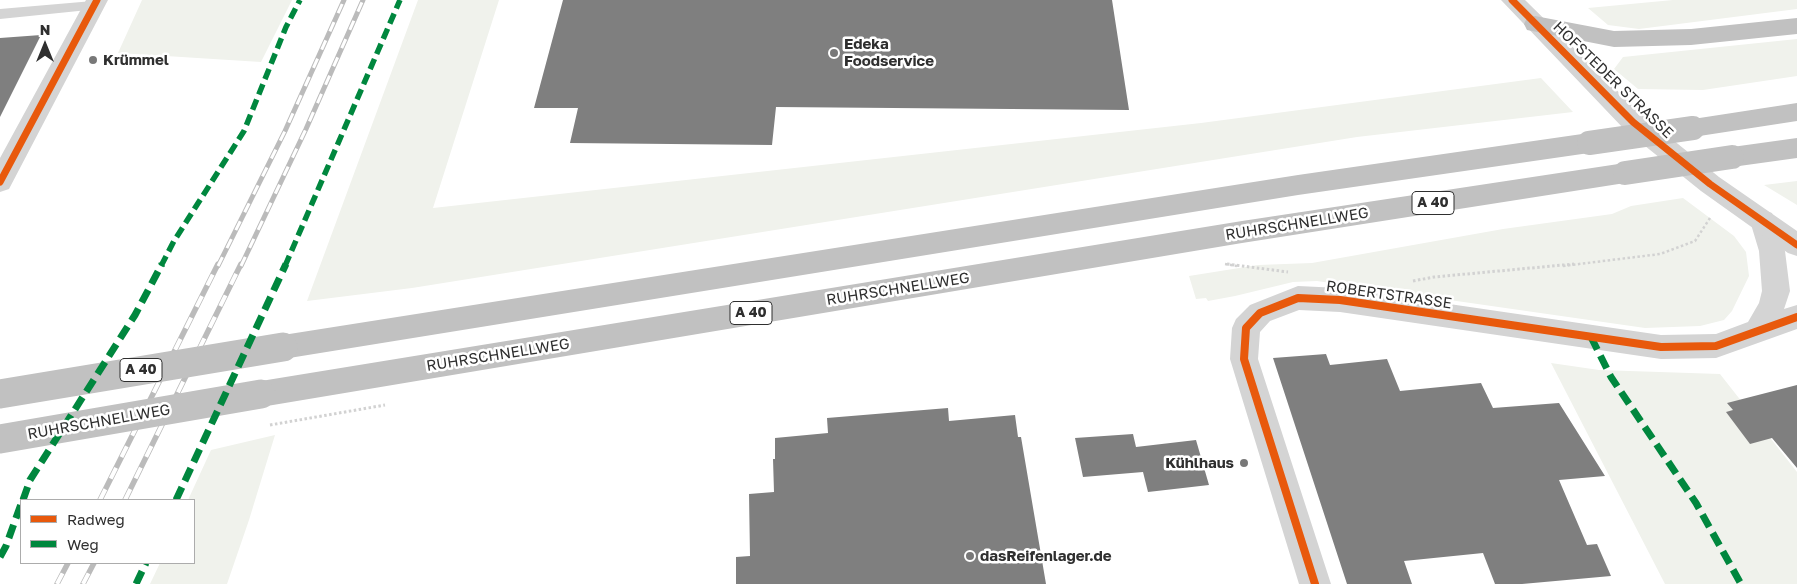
<!DOCTYPE html>
<html>
<head>
<meta charset="utf-8">
<style>
	body { margin:0 }
	#map { position:relative; width:1797px; height:584px; overflow:hidden; background:#fff; font-family:"Golos Text",sans-serif }
	canvas { display:block }
	.legend { position:absolute; left:20px; top:499px; width:175px; height:65px; box-sizing:border-box; background:#fff; border:1px solid #acacac; margin:0; padding:6px 9px; list-style:none; font-size:15px; color:#2f2f2f }
	.legend li { display:flex; align-items:center; gap:10px; height:25px }
	.legend b { width:25px; border:1px solid #acacac }
	.north { position:absolute; left:20px; top:20px; width:50px; height:50px; -webkit-text-stroke:4px #fff; paint-order:stroke; rotate:0deg; font-size:14px; font-weight:700; line-height:20px; text-align:center; color:#2f2f2f }
	.north::after { content:''; display:block; margin:auto; width:18px; height:22px; background:#2f2f2f; clip-path:polygon(50% 0,100% 100%,50% 72%,0 100%) }
</style>
</head>
<body>
<div id="map">
<canvas width="1797" height="584"></canvas>
<ul class="legend">
<li><b style="height:6px;background:#e8590c"></b>Radweg</li>
<li><b style="height:6px;background:#00873e"></b>Weg</li>
</ul>
<div class="north">N</div>
</div>
<script>
const ctx = document.querySelector('canvas').getContext('2d');
ctx.lineJoin = 'round';
function fillPath(path, color) {
  ctx.fillStyle = color;
  ctx.fill(path, 'evenodd');
}
function shape(rows) {
  const path = new Path2D();
  for (const r of rows) {
    path.moveTo(r[0], r[1]);
    for (let i = 2; i < r.length; i += 2) path.lineTo(r[i], r[i + 1]);
  }
  return path;
}
function strokePath(path, color, width, dash) {
  ctx.strokeStyle = color;
  ctx.lineWidth = width;
  ctx.lineCap = dash ? 'butt' : 'round';
  ctx.setLineDash(dash || []);
  ctx.stroke(path);
}
function drawText(font, color, halo, rows, align = 'center') {
  ctx.font = font + ' "Golos Text",sans-serif';
  ctx.lineWidth = 5;
  ctx.setLineDash([]);
  ctx.textBaseline = 'middle';
  ctx.strokeStyle = halo;
  ctx.fillStyle = color;
  for (const [text, x, y, turn = 0] of rows) {
    ctx.save();
    ctx.translate(x, y);
    ctx.rotate((+turn || 0) * Math.PI / 180);
    ctx.textAlign = isNaN(turn) ? turn : align;
    if (halo) ctx.strokeText(text, 0, 0);
    ctx.fillText(text, 0, 0);
    ctx.restore();
  }
}
const green = shape([
	[142,0,292,0,261,62,118,53],
	[418,0,499,0,433,208,1201,123,1541,78,1573,112,1357,137,412,288,307,301],
	[1673,0,1797,0,1797,9,1639,29,1608,25,1588,8],
	[1797,39,1797,76,1703,90,1638,89,1614,69,1623,57],
	[1797,181,1797,205,1764,185],
	[1683,198,1734,236,1746,252,1749,276,1732,311,1724,320,1700,326,1645,328,1317,281,1293,282,1235,296,1208,301,1206,298,1196,299,1189,276,1258,265,1312,263,1503,229,1612,214,1631,206],
	[1551,363,1599,370,1720,374,1797,472,1797,584,1665,584],
	[275,435,249,520,227,584,150,584,160,563,194,563,194,500,188,500,211,450]
]);
const building = shape([
	[563,0,1112,0,1129,110,776,107,772,145,570,143,578,108,534,108],
	[41,35,0,117,0,38],
	[1326,354,1330,365,1387,359,1400,391,1481,383,1493,408,1559,403,1605,476,1559,480,1587,545,1597,544,1611,576,1522,584,1495,584,1483,553,1404,561,1412,584,1347,584,1273,358],
	[1797,385,1797,468,1772,438,1750,444,1726,412,1733,410,1727,403],
	[948,408,949,421,1015,415,1018,437,1021,437,1046,584,736,584,736,557,750,556,749,494,774,492,773,459,775,459,775,438,828,433,827,418],
	[1133,434,1136,447,1196,440,1209,485,1148,492,1143,472,1083,477,1075,438]
]);
const pathFar1 = shape([
	[1225,264,1237,266],
	[1563,266,1660,254,1695,241,1710,218]
]);
const path = shape([
	[1227,264,1288,272],
	[1413,281,1434,277,1574,264],
	[270,425,385,405]
]);
const service = shape([
	[93,1,98,3,100,6,98,9,0,19,0,9,93,1]
]);
const minor = shape([
	[86,0,108,0,9,189,0,192,0,158,86,0],
	[1763,210,1772,213,1785,251,1790,291,1784,309,1797,305,1797,329,1716,358,1661,359,1340,312,1299,310,1270,321,1260,332,1258,359,1331,584,1299,584,1230,359,1232,328,1236,319,1250,305,1298,286,1340,288,1661,335,1716,334,1748,322,1759,303,1762,291,1759,251,1750,221,1754,213,1763,210]
]);
const tertiary = shape([
	[1501,0,1525,0,1642,115,1719,177,1797,231,1797,256,1788,253,1701,191,1624,129,1501,0]
]);
const motorway = shape([
	[1535,16,1614,31,1691,29,1797,18,1797,34,1691,45,1614,47,1527,30,1524,24,1527,18,1535,16],
	[1797,103,1797,121,1693,137,1684,135,1681,128,1684,121,1693,119,1797,103],
	[1589,133,1598,136,1601,143,1598,150,1589,153,1298,195,283,359,273,356,269,347,273,338,283,335,1298,175,1589,133],
	[1797,138,1797,158,1732,167,1723,164,1719,157,1723,150,1732,147,1797,138],
	[1625,163,1634,166,1638,173,1634,180,1625,183,1242,243,261,407,251,403,246,394,251,385,261,381,1242,221,1625,163]
]);
const railFar1 = shape([
	[218,266,285,131,344,0],
	[241,266,306,129,363,0]
]);
const rail = shape([
	[100,500,218,264],
	[125,500,241,264],
	[57,584,68,563],
	[83,584,94,563]
]);
const motorwayBridgeFar1 = shape([
	[1589,143,1693,128],
	[1625,173,1732,157]
]);
const motorwayBridge = shape([
	[0,394,283,347],
	[0,439,261,394]
]);
const quietFar1 = shape([
	[161,266,174,241,244,131,286,27,300,0],
	[285,266,400,0]
]);
const quiet = shape([
	[1591,337,1611,377,1696,503,1741,584],
	[23,500,30,480,135,315,162,264],
	[176,500,286,264],
	[0,557,6,546,21,504],
	[136,584,146,563]
]);
const cyclewayFar1 = shape([
	[1512,0,1633,122,1710,184,1797,245],
	[0,182,97,0]
]);
const cycleway = shape([
	[1315,584,1244,359,1246,328,1260,313,1298,298,1340,300,1661,347,1716,346,1797,317]
]);
const markers = [
	[834,53,5,"#787878"],
	[93,60,5,"#787878"],
	[1244,463,5,"#787878"],
	[970,556,5,"#787878"]
];
const shields = [
	[1433,203,42],
	[751,313,42],
	[141,370,42]
];
const shieldNames = [
	["A 40",1433,203],
	["A 40",751,313],
	["A 40",141,370]
];
const poiNames = [
	["Edeka",844,44],
	["Foodservice",844,61],
	["Krümmel",103,60],
	["Kühlhaus",1234,463,"right"],
	["dasReifenlager.de",980,556]
];
const streetNames = [
	["HOFSTEDER STRASSE",1613,80,44],
	["RUHRSCHNELLWEG",1297,224,-9],
	["RUHRSCHNELLWEG",898,289,-9],
	["ROBERTSTRASSE",1389,295,8],
	["RUHRSCHNELLWEG",498,355,-9],
	["RUHRSCHNELLWEG",99,422,-10]
];
fillPath(green, '#f0f2ec');
fillPath(building, '#7f7f7f');
strokePath(pathFar1, '#d2d2d2', 2.5, [2.5, 2.5]);
strokePath(path, '#d2d2d2', 3, [2.5, 2.5]);
fillPath(service, '#d4d4d4');
fillPath(minor, '#d4d4d4');
fillPath(tertiary, '#d4d4d4');
fillPath(motorway, '#c1c1c1');
strokePath(railFar1, '#bbb', 5);
strokePath(rail, '#bbb', 5.5);
strokePath(railFar1, '#fff', 3, [10]);
strokePath(rail, '#fff', 4, [12]);
strokePath(motorwayBridgeFar1, '#c1c1c1', 24);
strokePath(motorwayBridge, '#c1c1c1', 29);
strokePath(quietFar1, '#00873e', 5.5, [11, 5.5]);
strokePath(quiet, '#00873e', 7, [14, 7]);
strokePath(cyclewayFar1, '#e8590c', 7);
strokePath(cycleway, '#e8590c', 8);
for (const [x, y, r, color] of markers) {
  const dot = new Path2D();
  dot.arc(x, y, r, 0, 2 * Math.PI);
  ctx.fillStyle = color;
  ctx.fill(dot);
  strokePath(dot, '#fff', 2);
}
for (const [x, y, w] of shields) {
  const box = new Path2D();
  box.roundRect(x - w / 2, y - 11.5, w, 23, 4);
  ctx.fillStyle = '#fff';
  ctx.fill(box);
  strokePath(box, '#2f2f2f', 1);
}
drawText('bold 14px', '#2f2f2f', null, shieldNames);
drawText('bold 15px', '#2f2f2f', '#fff', poiNames, 'left');
drawText('15px', '#2f2f2f', '#fff', streetNames);
</script>
</body>
</html>
